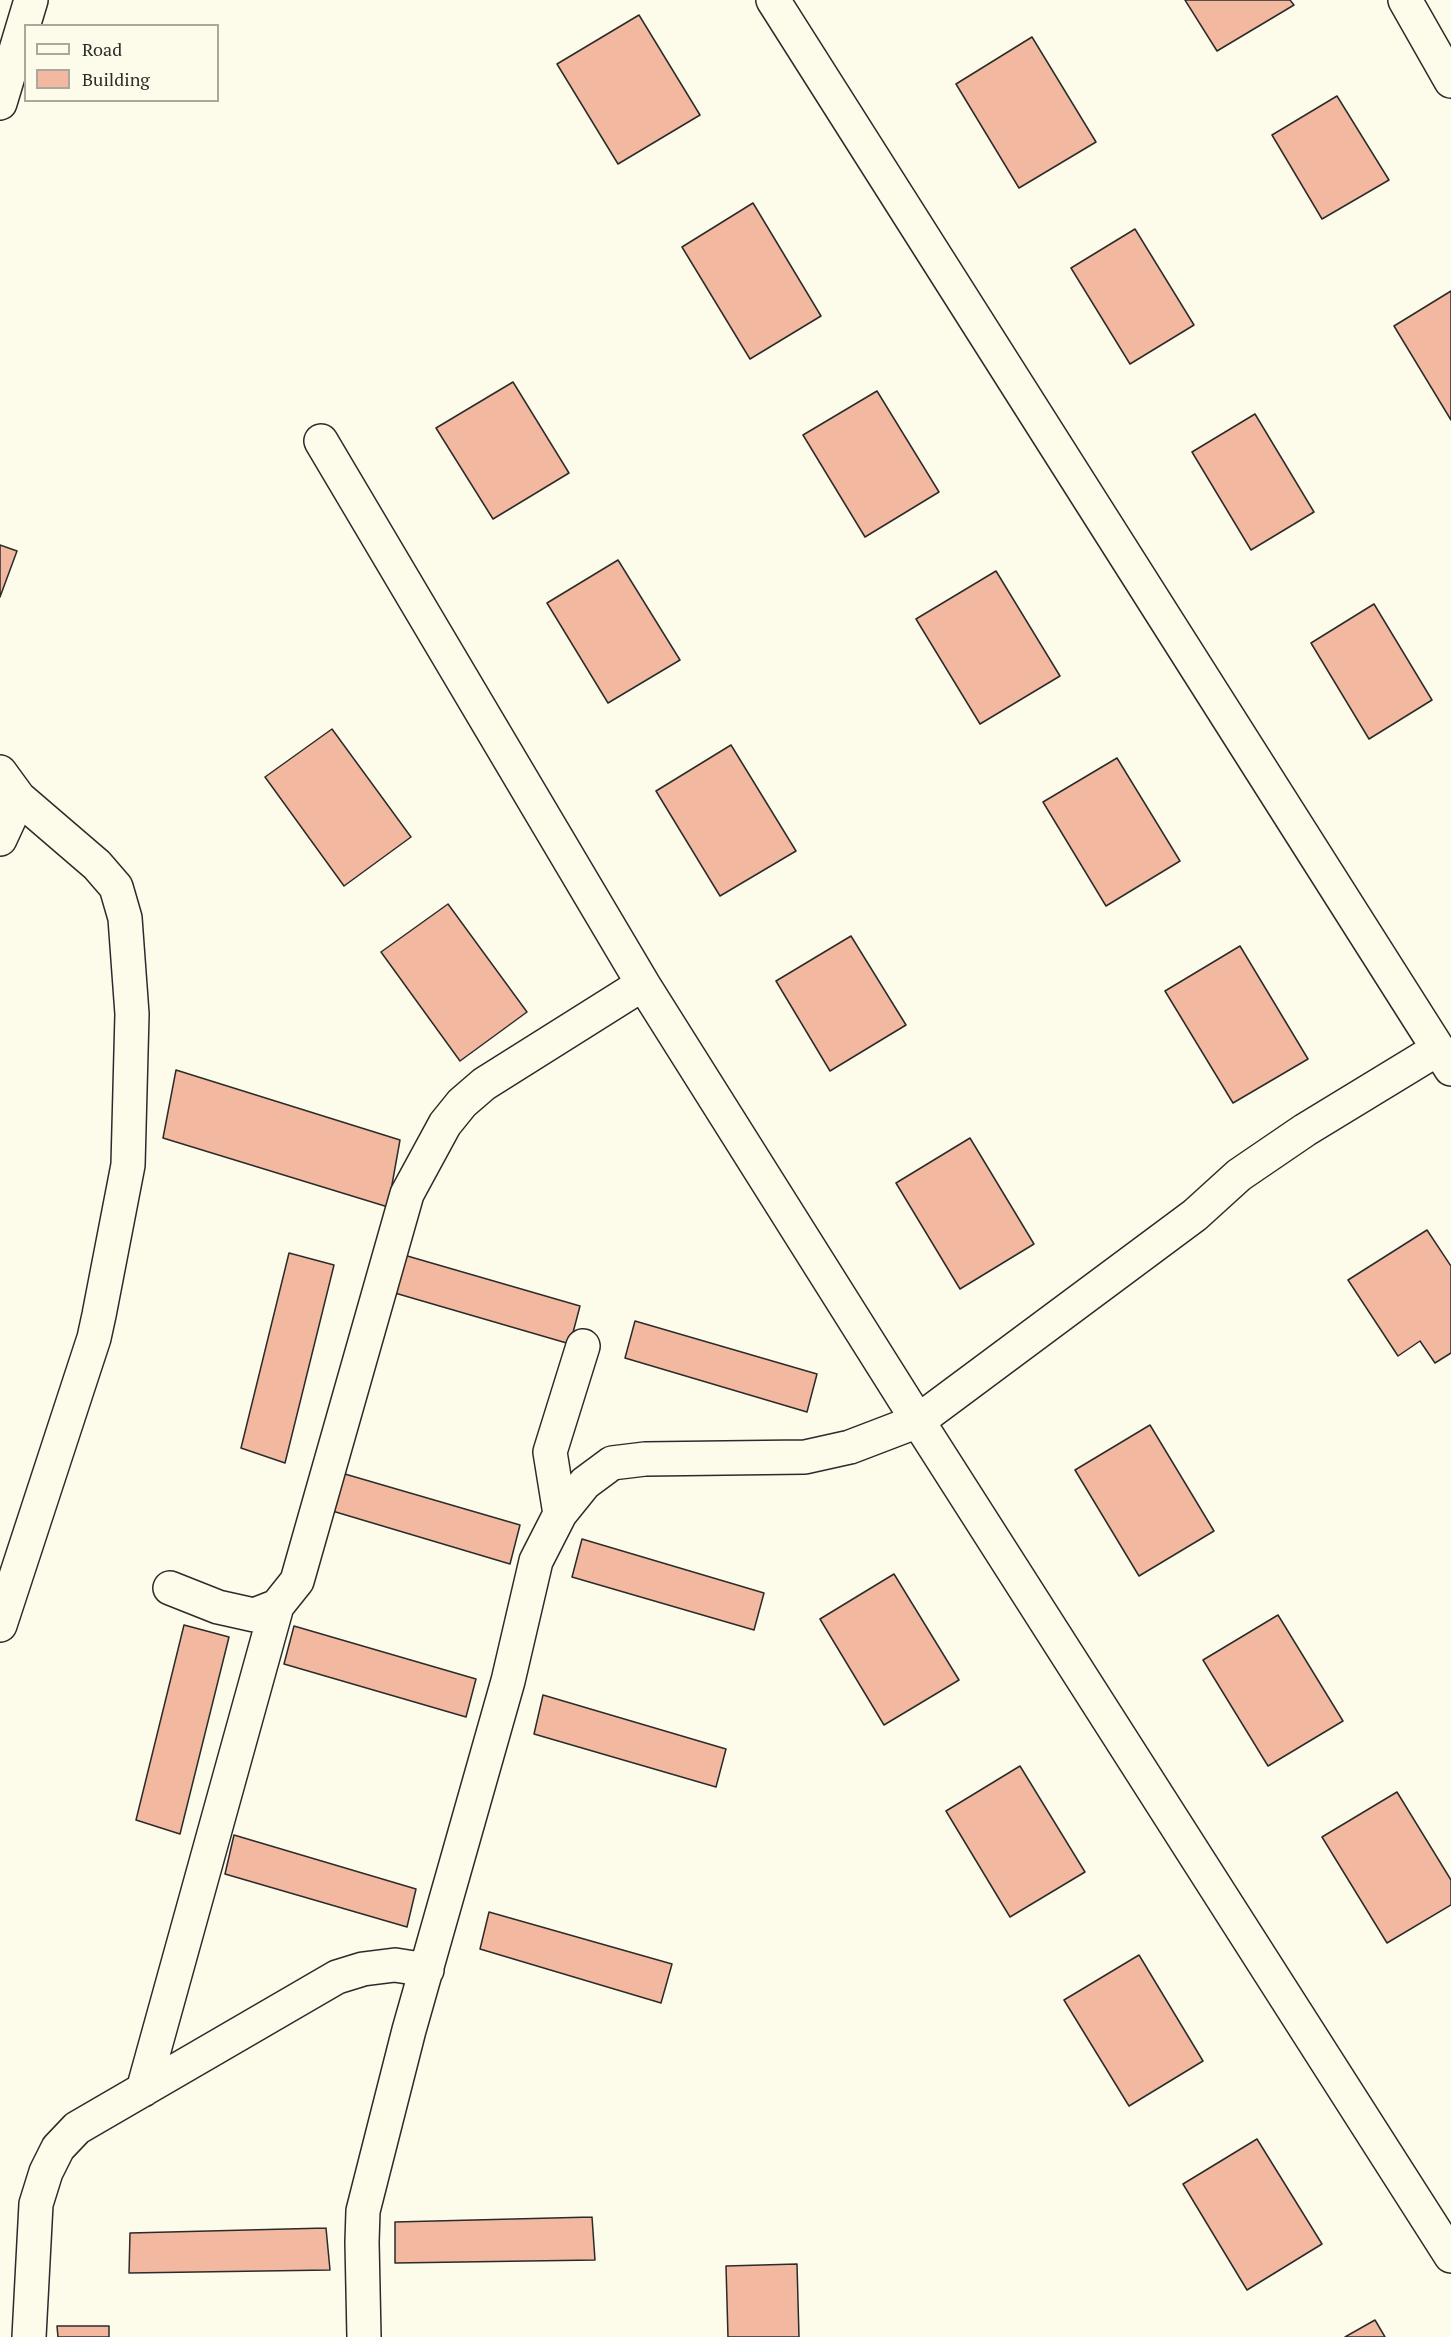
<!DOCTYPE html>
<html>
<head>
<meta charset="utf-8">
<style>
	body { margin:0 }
	#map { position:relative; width:1451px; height:2337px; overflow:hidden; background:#fdfbea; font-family:"PT Serif",serif }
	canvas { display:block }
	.legend { position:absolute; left:24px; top:24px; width:195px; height:78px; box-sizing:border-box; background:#fdfbea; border:2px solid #a9a89e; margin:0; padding:8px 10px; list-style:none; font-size:18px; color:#2b2b2b }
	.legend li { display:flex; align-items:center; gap:12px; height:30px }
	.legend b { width:30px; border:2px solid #a9a89e }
</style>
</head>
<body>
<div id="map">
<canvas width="1451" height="2337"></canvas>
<ul class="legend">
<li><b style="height:8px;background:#fdfbea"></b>Road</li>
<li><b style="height:16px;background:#f2b8a0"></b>Building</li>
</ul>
</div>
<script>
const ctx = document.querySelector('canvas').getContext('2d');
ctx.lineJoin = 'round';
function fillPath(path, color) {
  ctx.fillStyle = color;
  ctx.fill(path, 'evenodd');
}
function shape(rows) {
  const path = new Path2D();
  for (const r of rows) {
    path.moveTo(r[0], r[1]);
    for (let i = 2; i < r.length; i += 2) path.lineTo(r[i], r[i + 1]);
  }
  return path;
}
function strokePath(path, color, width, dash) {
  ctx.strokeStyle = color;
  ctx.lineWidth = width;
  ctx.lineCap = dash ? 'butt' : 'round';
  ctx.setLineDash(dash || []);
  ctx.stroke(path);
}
const building = shape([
	[1185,0,1290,0,1294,5,1217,51,1185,0],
	[639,15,700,115,618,164,557,64,639,15],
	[1032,37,1096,142,1019,188,956,84,1032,37],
	[1337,96,1389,180,1322,219,1272,135,1337,96],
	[753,203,821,316,750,359,682,247,753,203],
	[1135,229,1194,325,1130,364,1071,268,1135,229],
	[1451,291,1451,420,1394,326,1451,291],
	[513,382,569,473,493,519,436,428,513,382],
	[877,391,939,492,865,537,803,435,877,391],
	[1255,414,1314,512,1251,550,1192,452,1255,414],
	[0,545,17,551,0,597,0,545],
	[618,560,680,660,608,703,547,603,618,560],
	[996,571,1060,676,980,724,916,619,996,571],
	[1374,604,1432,700,1369,739,1311,643,1374,604],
	[332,729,411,837,344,886,265,777,332,729],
	[731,745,796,851,720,896,656,791,731,745],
	[1117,758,1180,861,1106,906,1043,802,1117,758],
	[448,904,527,1012,460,1061,381,952,448,904],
	[851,936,906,1025,830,1071,776,981,851,936],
	[1240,946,1308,1059,1233,1103,1165,991,1240,946],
	[176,1070,400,1140,388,1207,163,1138,176,1070],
	[970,1138,1034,1244,960,1289,896,1183,970,1138],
	[1427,1230,1451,1266,1451,1353,1435,1363,1420,1341,1398,1356,1348,1280,1427,1230],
	[289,1253,334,1265,285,1463,241,1448,289,1253],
	[397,1253,580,1306,570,1344,388,1291,397,1253],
	[635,1321,817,1374,807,1412,625,1358,635,1321],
	[1150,1425,1214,1531,1139,1576,1075,1470,1150,1425],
	[338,1472,520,1525,510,1564,329,1510,338,1472],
	[582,1539,764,1593,754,1630,572,1577,582,1539],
	[894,1574,959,1680,884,1725,820,1619,894,1574],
	[1278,1615,1343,1721,1268,1766,1203,1660,1278,1615],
	[184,1625,229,1637,180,1834,136,1820,184,1625],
	[294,1626,476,1679,466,1717,284,1664,294,1626],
	[543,1695,726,1749,716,1787,534,1734,543,1695],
	[1020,1766,1085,1872,1010,1917,946,1811,1020,1766],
	[1397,1792,1451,1880,1451,1905,1387,1943,1322,1837,1397,1792],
	[234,1835,416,1889,407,1927,225,1874,234,1835],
	[489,1912,672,1964,661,2003,480,1949,489,1912],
	[1139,1955,1203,2061,1129,2106,1064,2000,1139,1955],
	[1257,2139,1322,2244,1247,2290,1183,2184,1257,2139],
	[592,2217,595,2260,395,2263,395,2222,592,2217],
	[326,2228,330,2270,129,2273,130,2233,326,2228],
	[797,2264,799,2337,728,2337,726,2266,797,2264],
	[1375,2320,1385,2337,1345,2337,1375,2320],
	[57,2326,109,2326,109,2337,58,2337,57,2326]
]);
const minor = shape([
	[773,0,1451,1069],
	[1405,0,1451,81],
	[0,103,31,0],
	[321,441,643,984,918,1421,1451,2256],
	[0,772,19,798,97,865,116,887,125,918,132,1014,128,1165,99,1315,94,1338,0,1625],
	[0,839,19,798],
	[560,1514,550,1452,583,1346],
	[170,1588,218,1607,254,1615,277,1606,297,1581,407,1194,445,1124,462,1103,484,1084,643,984],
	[143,2090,277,1606],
	[29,2337,36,2204,46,2172,58,2148,77,2128,337,1977,363,1969,395,1965,427,1970],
	[364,2337,362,2242,363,2211,409,2030,508,1681,536,1561,560,1514,585,1483,612,1463,645,1459,805,1457,850,1447,918,1421,1195,1215,1239,1175,1305,1130,1438,1049]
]);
fillPath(building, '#f2b8a0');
strokePath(building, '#2b2b2b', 1.5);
strokePath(minor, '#2b2b2b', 36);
strokePath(minor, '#fdfbea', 33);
</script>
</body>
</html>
